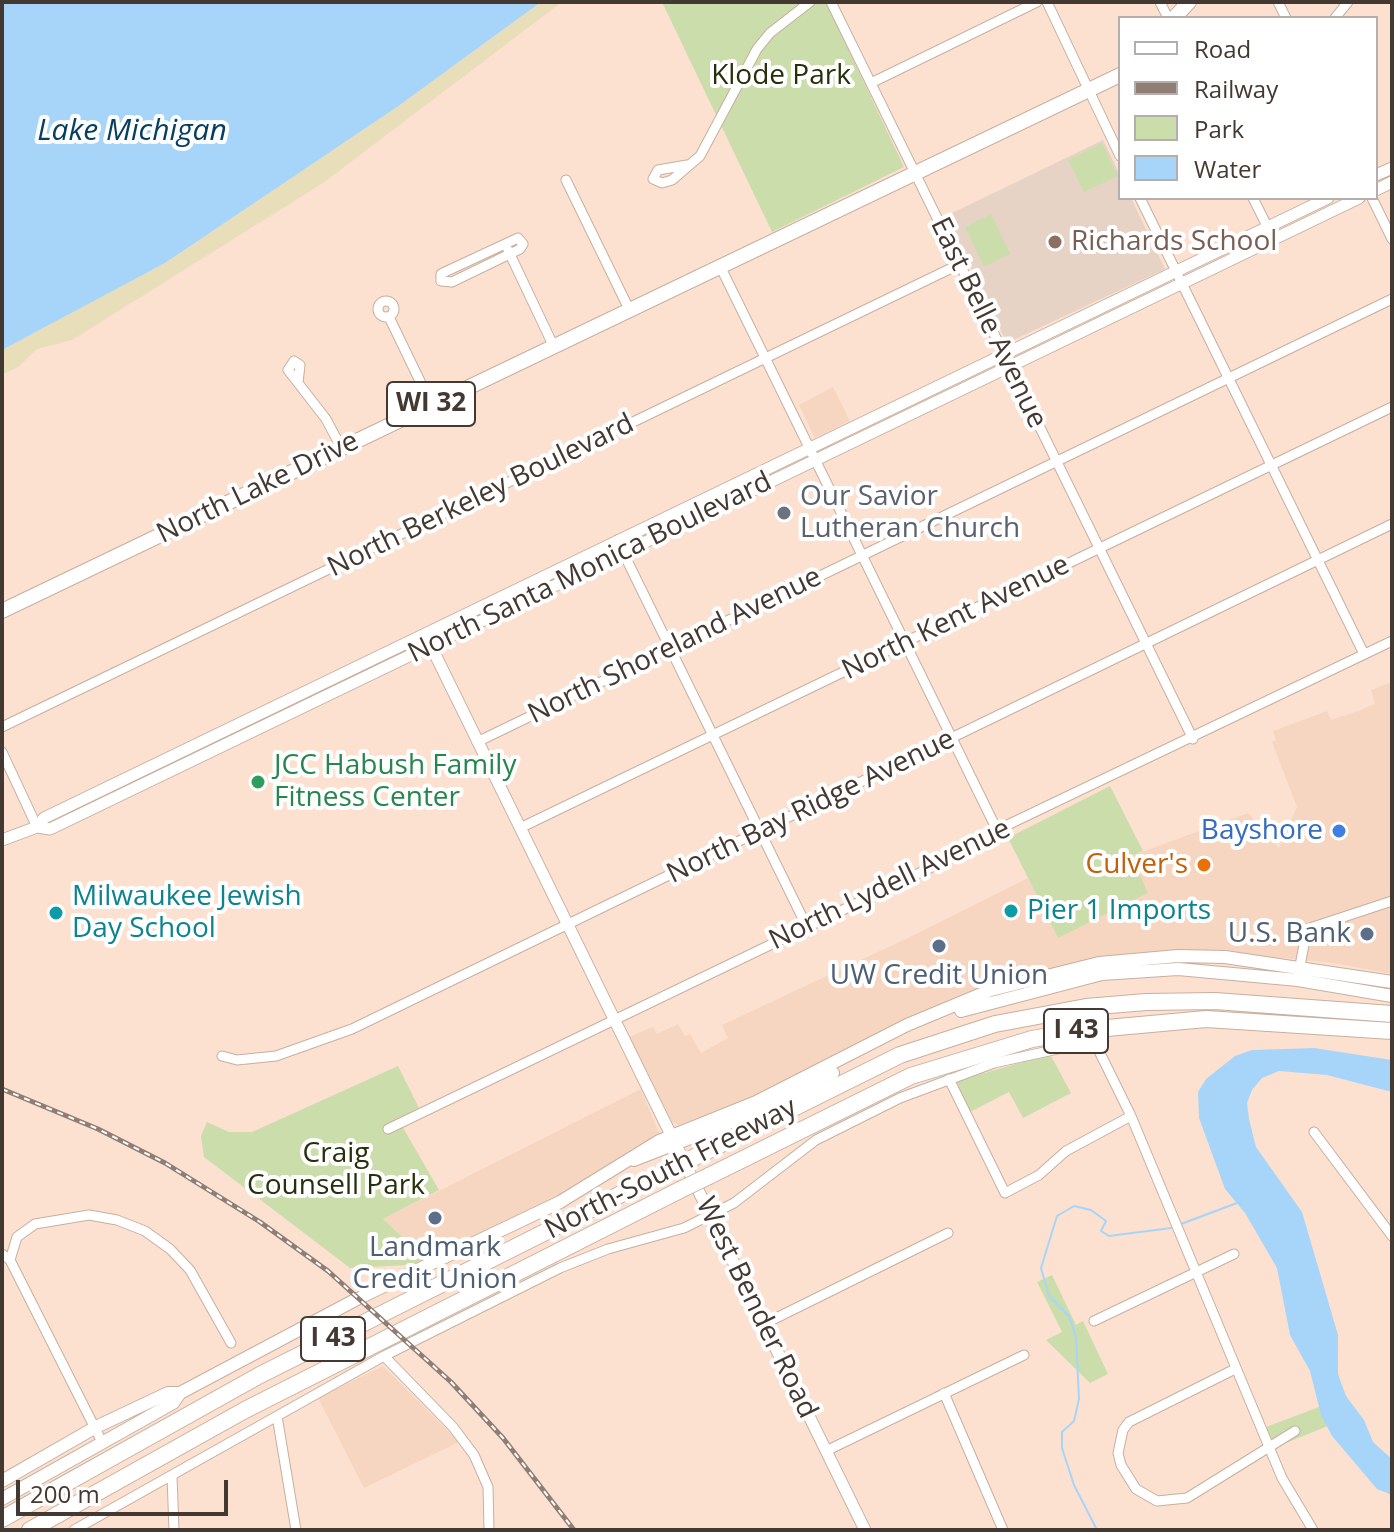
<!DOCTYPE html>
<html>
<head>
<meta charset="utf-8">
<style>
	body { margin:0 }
	#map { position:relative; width:1394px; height:1532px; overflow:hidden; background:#fce1d1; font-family:"Open Sans",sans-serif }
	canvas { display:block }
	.frame { position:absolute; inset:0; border:4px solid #433832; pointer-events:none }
	.legend { position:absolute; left:1118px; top:16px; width:260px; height:184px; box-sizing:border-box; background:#fff; border:2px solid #b4afad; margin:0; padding:10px 14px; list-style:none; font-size:24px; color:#433832 }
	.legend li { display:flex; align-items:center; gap:16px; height:40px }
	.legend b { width:40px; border:2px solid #b4afad }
	.scale { position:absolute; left:16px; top:1480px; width:212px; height:36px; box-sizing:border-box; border:4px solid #433832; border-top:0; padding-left:10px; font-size:24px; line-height:28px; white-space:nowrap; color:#433832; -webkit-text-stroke:6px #fff; paint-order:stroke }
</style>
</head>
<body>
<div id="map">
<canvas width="1394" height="1532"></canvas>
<div class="frame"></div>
<ul class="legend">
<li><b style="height:10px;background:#fff"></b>Road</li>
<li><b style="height:10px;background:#907e74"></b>Railway</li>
<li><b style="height:22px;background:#ccddac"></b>Park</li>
<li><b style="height:22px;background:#a7d5f9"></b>Water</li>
</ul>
<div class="scale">200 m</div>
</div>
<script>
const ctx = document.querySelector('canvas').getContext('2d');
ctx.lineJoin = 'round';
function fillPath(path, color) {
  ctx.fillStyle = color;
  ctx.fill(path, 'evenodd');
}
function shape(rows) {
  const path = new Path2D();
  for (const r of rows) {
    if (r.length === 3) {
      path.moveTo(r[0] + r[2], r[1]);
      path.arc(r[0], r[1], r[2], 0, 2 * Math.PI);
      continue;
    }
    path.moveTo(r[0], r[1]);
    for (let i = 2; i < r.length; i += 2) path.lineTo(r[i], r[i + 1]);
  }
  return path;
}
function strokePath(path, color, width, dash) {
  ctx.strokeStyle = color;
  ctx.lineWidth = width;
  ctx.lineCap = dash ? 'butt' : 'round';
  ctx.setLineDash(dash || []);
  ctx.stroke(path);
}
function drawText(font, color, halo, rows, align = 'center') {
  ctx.font = font + ' "Open Sans",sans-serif';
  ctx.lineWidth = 8;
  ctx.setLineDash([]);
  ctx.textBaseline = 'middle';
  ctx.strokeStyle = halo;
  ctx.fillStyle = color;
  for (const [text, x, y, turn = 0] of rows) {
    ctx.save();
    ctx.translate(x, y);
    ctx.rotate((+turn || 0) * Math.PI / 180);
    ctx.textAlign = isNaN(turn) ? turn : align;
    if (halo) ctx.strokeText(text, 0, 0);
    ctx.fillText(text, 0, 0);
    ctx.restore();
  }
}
const built = shape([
	[833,387,850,421,815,438,799,405],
	[1392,682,1392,974,1333,963,1232,953,1114,955,1026,975,959,996,776,1087,679,1125,672,1122,629,1037,653,1027,657,1034,678,1024,685,1036,690,1034,701,1053,728,1038,722,1025,910,937,1028,878,1058,938,1131,856,1248,813,1279,848,1297,807,1272,742,1276,740,1273,731,1327,711,1331,720,1358,711,1375,704,1371,690],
	[641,1089,660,1136,619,1164,563,1193,426,1259,383,1219],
	[383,1366,459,1442,364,1488,318,1398]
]);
const education = shape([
	[1103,140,1120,175,1120,198,1131,198,1165,269,1007,343,946,216]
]);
const green = shape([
	[662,2,826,2,904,167,772,232],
	[1102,143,1118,176,1084,192,1068,160],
	[991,214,1010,254,984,267,965,227],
	[1110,786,1143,851,1131,856,1148,893,1058,938,1008,838],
	[1050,1054,1071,1093,1023,1118,1009,1092,968,1113,957,1081],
	[398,1066,419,1108,398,1119,439,1190,383,1219,426,1259,409,1265,350,1268,204,1157,201,1136,207,1122,229,1132,252,1132],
	[1052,1275,1076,1325,1083,1321,1108,1374,1090,1383,1046,1340,1062,1332,1037,1282],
	[1319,1407,1328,1426,1276,1447,1266,1427]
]);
const sand = shape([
	[541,2,562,2,323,183,72,340,37,349,18,367,2,375,2,350,165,263,397,107]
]);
const water = shape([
	[2,2,541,2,397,107,165,263,2,350],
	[1314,1048,1392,1060,1392,1092,1327,1075,1279,1071,1262,1078,1252,1090,1247,1103,1249,1119,1256,1147,1302,1212,1338,1335,1338,1374,1346,1396,1364,1420,1373,1442,1392,1459,1392,1495,1377,1489,1332,1436,1321,1415,1310,1371,1290,1335,1277,1268,1245,1213,1225,1189,1199,1118,1198,1092,1206,1079,1235,1056,1252,1050]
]);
const stream = shape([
	[1181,1224,1237,1203],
	[1097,1530,1074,1485,1062,1448,1062,1432,1074,1421,1079,1399,1076,1337,1069,1316,1049,1296,1041,1268,1057,1216,1074,1206,1091,1210,1106,1221,1101,1231,1109,1236,1171,1228]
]);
const minor = shape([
	[831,2,1193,739],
	[1047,2,1120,156],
	[1160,2,1168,18],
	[1278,2,1286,18],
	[1335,18,1348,2],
	[871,83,1037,2],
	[687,165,658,170,653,179,662,183,672,180,700,156,757,49,770,33,810,2],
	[566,180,629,309],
	[1140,198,1364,654],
	[1253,198,1270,232],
	[1372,198,1392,239],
	[518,238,523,244,520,249,452,282,441,281,441,274,447,271,518,238],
	[508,250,553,345],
	[720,266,997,830],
	[386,309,8],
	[389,317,431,404],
	[298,383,300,365,294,361,288,370,326,419,341,447],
	[617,540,807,927],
	[2,727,960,264],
	[477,742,1392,299],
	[2,752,37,827],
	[520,828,1392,407],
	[1299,971,1307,929,1392,901],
	[222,1056,237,1060,276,1056,352,1029,1392,524],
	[949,1079,1005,1193,1039,1175,1066,1151,1131,1116],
	[388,1129,992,838,997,830,1392,641],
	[1314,1132,1392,1236],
	[2,1254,10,1260,101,1440],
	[10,1260,17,1237,35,1224,89,1215,117,1220,145,1231,170,1249,190,1270,231,1343],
	[1094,1321,1234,1254],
	[764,1324,948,1233],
	[384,1356,453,1427,474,1455,488,1487,489,1530],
	[1235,1369,1129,1422,1123,1430,1118,1453,1121,1465,1136,1489,1157,1501,1187,1498,1295,1431],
	[944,1393,1003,1530],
	[277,1416,296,1530],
	[826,1451,1024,1355],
	[172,1476,174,1530],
	[74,1530,384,1356,560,1268,608,1249,684,1228,734,1203,816,1140,900,1098,994,1063,1090,1042,1099,1051,1131,1116,1282,1478,1313,1530]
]);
const tertiary = shape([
	[1376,175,1392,168],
	[1376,190,1392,182],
	[428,640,865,1530],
	[37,827,44,818,1328,198],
	[2,840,37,827,50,829,1359,198]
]);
const secondary = shape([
	[961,1011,1102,974,1178,969,1298,980,1392,996],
	[634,1160,762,1110,833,1073],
	[363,1296,560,1202,659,1141,756,1102,907,1025,991,990,1099,963,1178,956,1225,957,1392,982],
	[2,1481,96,1427,168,1393,180,1393],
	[2,1499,173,1403,180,1393,357,1299]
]);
const primary = shape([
	[1174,18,1189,2],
	[2,611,1120,75]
]);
const motorway = shape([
	[699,1155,900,1055,995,1024,1086,1007,1146,1002,1215,1001,1392,1014],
	[709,1176,911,1076,1032,1039,1085,1030,1206,1019,1392,1031],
	[2,1519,260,1375,669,1170],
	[30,1530,245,1410,680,1190]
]);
const rail = shape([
	[2,1089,98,1129,165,1163,260,1222,328,1271,451,1382,503,1438,574,1530]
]);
const motorwayBridge = shape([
	[669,1170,699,1155],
	[680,1190,709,1176]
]);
const markers = [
	[1055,242,8,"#8d6e63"],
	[784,513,8,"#6b7280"],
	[258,782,8,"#2e9e5b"],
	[1339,831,8,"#3f7fe0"],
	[1204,865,8,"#e8710a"],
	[1011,911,8,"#0f9aa8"],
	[56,913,8,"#0f9aa8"],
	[1367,934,8,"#5c6f8a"],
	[939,946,8,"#5c6f8a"],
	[435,1218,8,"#5c6f8a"]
];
const shields = [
	[431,404,88],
	[1076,1031,64],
	[333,1339,64]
];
const shieldNames = [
	["WI 32",431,404],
	["I 43",1076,1031],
	["I 43",333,1339]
];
const parkNames = [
	["Klode Park",781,76],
	["Craig",336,1154],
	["Counsell Park",336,1186]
];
const educationNames = [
	["Richards School",1071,242]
];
const streetNames = [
	["East Belle Avenue",988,323,64],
	["North Lake Drive",258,488,-26],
	["North Berkeley Boulevard",481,496,-26],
	["North Santa Monica Boulevard",590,568,-26],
	["North Kent Avenue",956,618,-26],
	["North Shoreland Avenue",675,646,-26],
	["North Bay Ridge Avenue",811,807,-26],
	["North Lydell Avenue",890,885,-26],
	["North-South Freeway",671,1169,-27],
	["West Bender Road",756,1308,64]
];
const worshipNames = [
	["Our Savior",800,497],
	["Lutheran Church",800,529]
];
const leisureNames = [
	["JCC Habush Family",274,766],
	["Fitness Center",274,798]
];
const shopNames = [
	["Bayshore",1323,831]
];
const foodNames = [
	["Culver's",1188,865]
];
const cultureNames = [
	["Milwaukee Jewish",72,897],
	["Day School",72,929],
	["Pier 1 Imports",1027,911]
];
const serviceNames = [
	["U.S. Bank",1351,934,"right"],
	["UW Credit Union",939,976],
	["Landmark",435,1248],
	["Credit Union",435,1280]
];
const waterNames = [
	["Lake Michigan",132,131]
];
fillPath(built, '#f6d6c0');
fillPath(education, '#e7d3c5');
fillPath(green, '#ccddac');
fillPath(sand, '#e8deb9');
fillPath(water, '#a7d5f9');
strokePath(stream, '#a7d5f9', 2);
strokePath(minor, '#c8af9e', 11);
strokePath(tertiary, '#c8af9e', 13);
strokePath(secondary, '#c8af9e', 14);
strokePath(primary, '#c8af9e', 16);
strokePath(motorway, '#c8af9e', 18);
strokePath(minor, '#fff', 9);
strokePath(tertiary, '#fff', 11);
strokePath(secondary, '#fff', 12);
strokePath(primary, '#fff', 14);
strokePath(motorway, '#fff', 16);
strokePath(rail, '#907e74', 5);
strokePath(rail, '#fff', 2, [6]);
strokePath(motorwayBridge, '#c8af9e', 18, []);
strokePath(motorwayBridge, '#fff', 16);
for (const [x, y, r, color] of markers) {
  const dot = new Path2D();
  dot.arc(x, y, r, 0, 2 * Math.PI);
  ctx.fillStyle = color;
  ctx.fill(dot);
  strokePath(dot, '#fff', 3);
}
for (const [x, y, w] of shields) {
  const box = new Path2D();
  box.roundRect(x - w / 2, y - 22, w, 44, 6);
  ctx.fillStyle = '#fff';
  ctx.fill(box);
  strokePath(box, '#433832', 2);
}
drawText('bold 26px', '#433832', null, shieldNames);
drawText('28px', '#26310b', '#fff', parkNames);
drawText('28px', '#785e54', '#fff', educationNames, 'left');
drawText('28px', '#433832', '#fff', streetNames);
drawText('28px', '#5b616d', '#fff', worshipNames, 'left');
drawText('28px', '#27864d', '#fff', leisureNames, 'left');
drawText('28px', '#366cbe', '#fff', shopNames, 'right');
drawText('28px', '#c56008', '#fff', foodNames, 'right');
drawText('28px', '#0d838f', '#fff', cultureNames, 'left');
drawText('28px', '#4e5e75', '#fff', serviceNames);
drawText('italic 30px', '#073f61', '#fff', waterNames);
</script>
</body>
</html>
